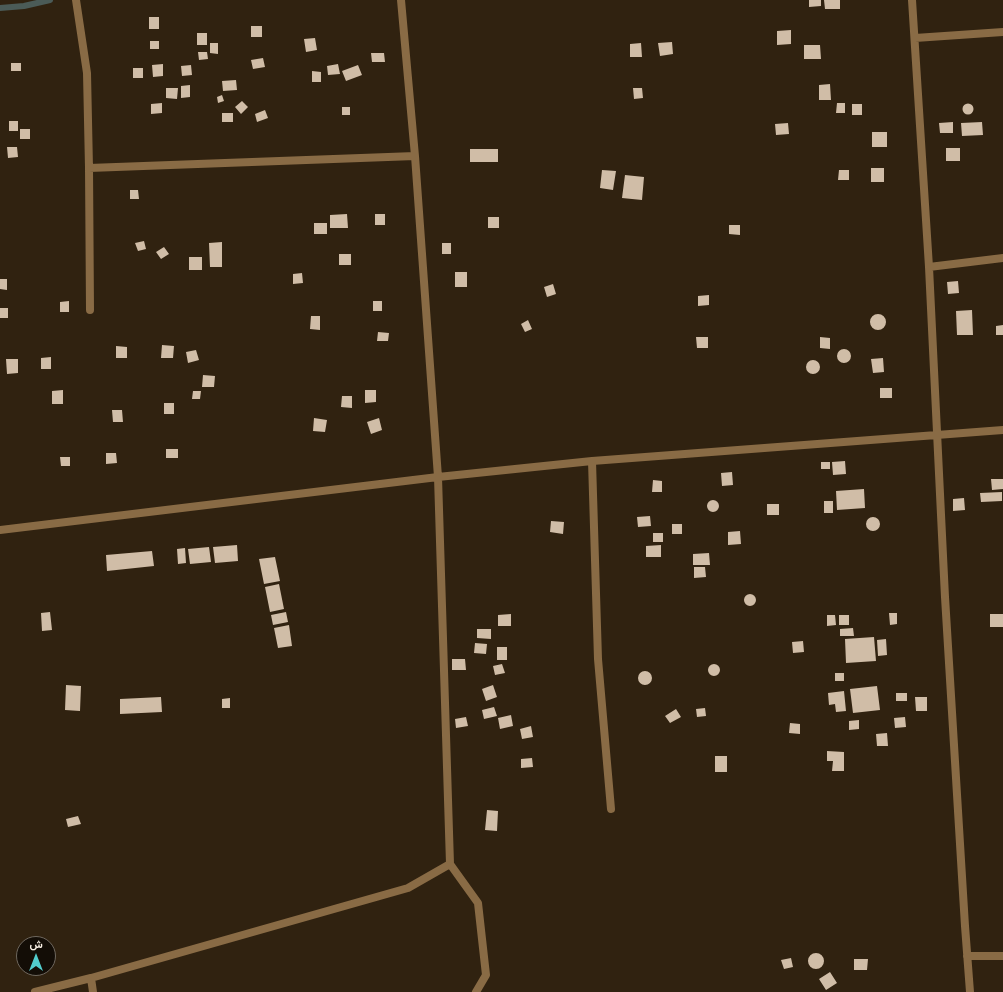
<!DOCTYPE html>
<html>
<head>
<meta charset="utf-8">
<style>
	body { margin:0 }
	#map { position:relative; width:1003px; height:992px; overflow:hidden; background:#302210; font-family:Bitter,Vazirmatn,serif }
	canvas { display:block }
	.north { position:absolute; left:16px; top:936px; width:40px; height:40px; box-sizing:border-box; background:#130d06; border:1px solid #6f685f; border-radius:50%; rotate:0deg; font-size:11px; font-weight:700; line-height:16px; text-align:center; color:#f9f0e4 }
	.north::after { content:''; display:block; margin:auto; width:14px; height:18px; background:#52cdcd; clip-path:polygon(50% 0,100% 100%,50% 72%,0 100%) }
</style>
</head>
<body>
<div id="map">
<canvas width="1003" height="992"></canvas>
<div class="north">ش</div>
</div>
<script>
const ctx = document.querySelector('canvas').getContext('2d');
ctx.lineJoin = 'round';
function shape(rows) {
  const path = new Path2D();
  for (const r of rows) {
    if (r.length === 3) {
      path.moveTo(r[0] + r[2], r[1]);
      path.arc(r[0], r[1], r[2], 0, 2 * Math.PI);
      continue;
    }
    path.moveTo(r[0], r[1]);
    for (let i = 2; i < r.length; i += 2) path.lineTo(r[i], r[i + 1]);
  }
  return path;
}
function strokePath(path, color, width, dash) {
  ctx.strokeStyle = color;
  ctx.lineWidth = width;
  ctx.lineCap = dash ? 'butt' : 'round';
  ctx.setLineDash(dash || []);
  ctx.stroke(path);
}
function fillPath(path, color) {
  ctx.fillStyle = color;
  ctx.fill(path, 'evenodd');
}
const stream = shape([
	[0,8,24,6,50,0]
]);
const building = shape([
	[809,0,821,0,821,6,809,7],
	[824,0,840,0,840,9,825,9],
	[149,17,159,17,159,29,149,29],
	[251,26,262,26,262,37,251,37],
	[791,30,791,44,777,45,777,31],
	[197,33,207,33,207,45,197,45],
	[315,38,317,50,306,52,304,39],
	[150,41,159,41,159,49,150,49],
	[672,42,673,54,660,56,658,43],
	[210,43,218,43,218,54,210,53],
	[641,43,642,57,630,57,630,44],
	[804,45,820,45,821,59,804,59],
	[198,52,207,52,208,59,199,60],
	[371,53,384,53,385,62,372,62],
	[263,58,265,67,253,69,251,60],
	[11,63,21,63,21,71,11,71],
	[163,64,163,76,153,77,152,65],
	[338,64,340,74,328,75,327,66],
	[191,65,192,75,182,76,181,66],
	[358,65,362,75,346,81,342,71],
	[133,68,143,68,143,78,133,78],
	[312,71,321,72,321,82,312,82],
	[236,80,237,90,223,91,222,81],
	[830,84,831,100,819,100,819,85],
	[190,85,190,97,181,98,181,86],
	[166,88,178,88,177,99,166,98],
	[633,88,642,88,643,98,634,99],
	[222,95,224,101,218,103,217,97],
	[242,101,248,107,241,114,235,107],
	[162,103,162,113,151,114,151,104],
	[837,103,845,103,845,113,836,113],
	[968,109,5.5],
	[852,104,862,104,862,115,852,115],
	[342,107,350,107,350,115,342,115],
	[265,110,268,118,257,122,255,114],
	[222,113,233,113,233,122,222,122],
	[9,121,18,121,18,131,9,131],
	[953,122,953,133,940,133,939,123],
	[982,122,983,135,962,136,961,123],
	[788,123,789,134,776,135,775,124],
	[20,129,30,129,30,139,20,139],
	[872,132,887,132,887,147,872,147],
	[7,147,17,147,18,157,8,158],
	[946,148,960,148,960,161,946,161],
	[470,149,498,149,498,162,470,162],
	[871,168,884,168,884,182,871,182],
	[602,170,616,171,613,190,600,188],
	[839,170,849,170,849,180,838,180],
	[625,175,644,177,642,200,622,198],
	[130,190,138,190,139,199,130,199],
	[347,214,348,228,330,228,330,215],
	[375,214,385,214,385,225,375,225],
	[488,217,499,217,499,228,488,228],
	[314,223,327,223,327,234,314,234],
	[729,225,740,225,740,235,729,234],
	[144,241,146,249,138,251,135,243],
	[222,242,222,267,210,267,209,243],
	[442,243,451,243,451,254,442,254],
	[164,247,169,254,161,259,156,252],
	[339,254,351,254,351,265,339,265],
	[189,257,202,257,202,270,189,270],
	[455,272,467,272,467,287,455,287],
	[302,273,303,283,293,284,293,274],
	[0,279,7,279,7,290,0,289],
	[958,281,959,293,948,294,947,282],
	[553,284,556,294,547,297,544,287],
	[709,295,709,305,698,306,698,296],
	[69,301,69,312,60,312,60,302],
	[373,301,382,301,382,311,373,311],
	[0,308,8,308,8,318,0,318],
	[972,310,973,335,957,335,956,311],
	[878,322,8],
	[311,316,320,316,320,330,310,329],
	[528,320,532,329,525,332,521,324],
	[1003,325,1003,335,996,335,996,326],
	[378,332,389,333,388,341,377,341],
	[696,337,708,337,708,348,697,348],
	[820,337,830,338,830,349,820,348],
	[162,345,174,346,173,358,161,358],
	[116,346,127,347,127,358,116,358],
	[844,356,7],
	[196,350,199,360,188,363,186,352],
	[51,357,51,369,41,369,41,358],
	[883,358,884,372,873,373,871,359],
	[6,359,18,359,18,373,7,374],
	[813,367,7],
	[203,375,215,376,214,387,202,387],
	[880,388,892,388,892,398,880,398],
	[63,390,63,404,52,404,52,391],
	[365,390,376,390,376,402,365,403],
	[193,391,201,391,200,399,192,399],
	[342,396,352,396,352,408,341,407],
	[164,403,174,403,174,414,164,414],
	[112,410,122,410,123,422,113,422],
	[314,418,327,420,325,432,313,431],
	[379,418,382,430,371,434,367,422],
	[166,449,178,449,178,458,166,458],
	[106,453,116,453,117,463,106,464],
	[60,457,70,457,70,466,61,466],
	[845,461,846,474,833,475,832,462],
	[821,462,830,462,830,469,821,469],
	[732,472,733,485,722,486,721,473],
	[991,479,1003,479,1003,489,992,490],
	[653,480,662,481,662,492,652,492],
	[864,489,865,508,837,510,836,491],
	[1002,492,1002,501,981,502,980,493],
	[964,498,965,510,953,511,953,499],
	[713,506,6],
	[824,501,833,501,833,513,824,513],
	[767,504,779,504,779,515,767,515],
	[650,516,651,526,638,527,637,517],
	[873,524,7],
	[551,521,564,522,563,534,550,532],
	[672,524,682,524,682,534,672,534],
	[740,531,741,544,728,545,728,532],
	[653,533,663,533,663,542,653,542],
	[237,545,238,561,215,563,213,547],
	[661,545,661,557,646,557,646,546],
	[209,547,211,562,190,564,188,549],
	[185,548,186,563,178,564,177,549],
	[152,551,154,566,107,571,106,555],
	[709,553,710,565,693,565,693,554],
	[275,557,280,581,264,584,259,559],
	[694,567,705,567,706,577,694,578],
	[279,584,284,609,270,612,265,587],
	[750,600,6],
	[50,612,52,630,42,631,41,613],
	[286,612,288,622,273,625,271,615],
	[889,613,897,613,897,624,890,625],
	[511,614,511,626,498,626,498,615],
	[990,614,1003,614,1003,627,990,627],
	[827,615,835,615,836,625,827,626],
	[839,615,849,615,849,625,839,625],
	[289,625,292,646,278,648,274,628],
	[853,628,854,636,840,636,840,629],
	[477,629,491,629,491,639,477,638],
	[874,637,876,661,846,663,845,639],
	[886,639,887,655,878,656,877,640],
	[803,641,804,652,793,653,792,642],
	[475,643,487,644,486,654,474,653],
	[497,647,507,647,507,660,497,660],
	[452,659,465,659,466,670,452,670],
	[714,670,6],
	[502,664,505,673,495,675,493,666],
	[645,678,7],
	[835,673,844,673,844,681,835,681],
	[66,685,81,686,80,711,65,710],
	[493,685,497,697,486,701,482,689],
	[877,686,880,710,853,713,850,689],
	[844,691,846,711,836,712,835,704,829,705,828,693],
	[896,693,907,693,907,701,896,701],
	[161,697,162,712,120,714,120,699],
	[915,697,927,697,927,711,916,711],
	[230,698,230,708,222,708,222,699],
	[494,707,497,716,484,719,482,710],
	[705,708,706,716,697,717,696,709],
	[676,709,681,717,670,723,665,716],
	[511,715,513,726,500,729,498,718],
	[466,717,468,726,456,728,455,719],
	[905,717,906,727,895,728,894,718],
	[859,720,859,729,849,730,849,721],
	[790,723,800,724,800,734,789,733],
	[531,726,533,737,522,739,520,729],
	[887,733,888,746,877,746,876,734],
	[827,751,844,752,844,771,832,771,833,761,827,761],
	[715,756,727,756,727,772,715,772],
	[532,758,533,767,521,768,521,759],
	[487,810,498,811,497,831,485,830],
	[78,816,81,824,68,827,66,819],
	[816,961,8],
	[791,958,793,967,784,969,781,960],
	[854,959,868,959,867,970,854,970],
	[830,972,837,983,826,990,819,979]
]);
const minor = shape([
	[76,0,87,73,89,168,415,156],
	[401,0,415,156,438,477,450,864,478,903,486,975,476,992],
	[912,0,929,267,945,597,965,926,970,992],
	[915,38,1003,32],
	[89,168,90,310],
	[929,267,1003,258],
	[592,461,598,659,611,809],
	[0,530,438,477,592,461,1003,430],
	[967,956,1003,956],
	[91,978,93,992],
	[35,992,91,978,408,888,450,864]
]);
strokePath(stream, '#4b5b57', 6);
fillPath(building, '#d0bda7');
strokePath(minor, '#896b45', 8);
</script>
</body>
</html>
